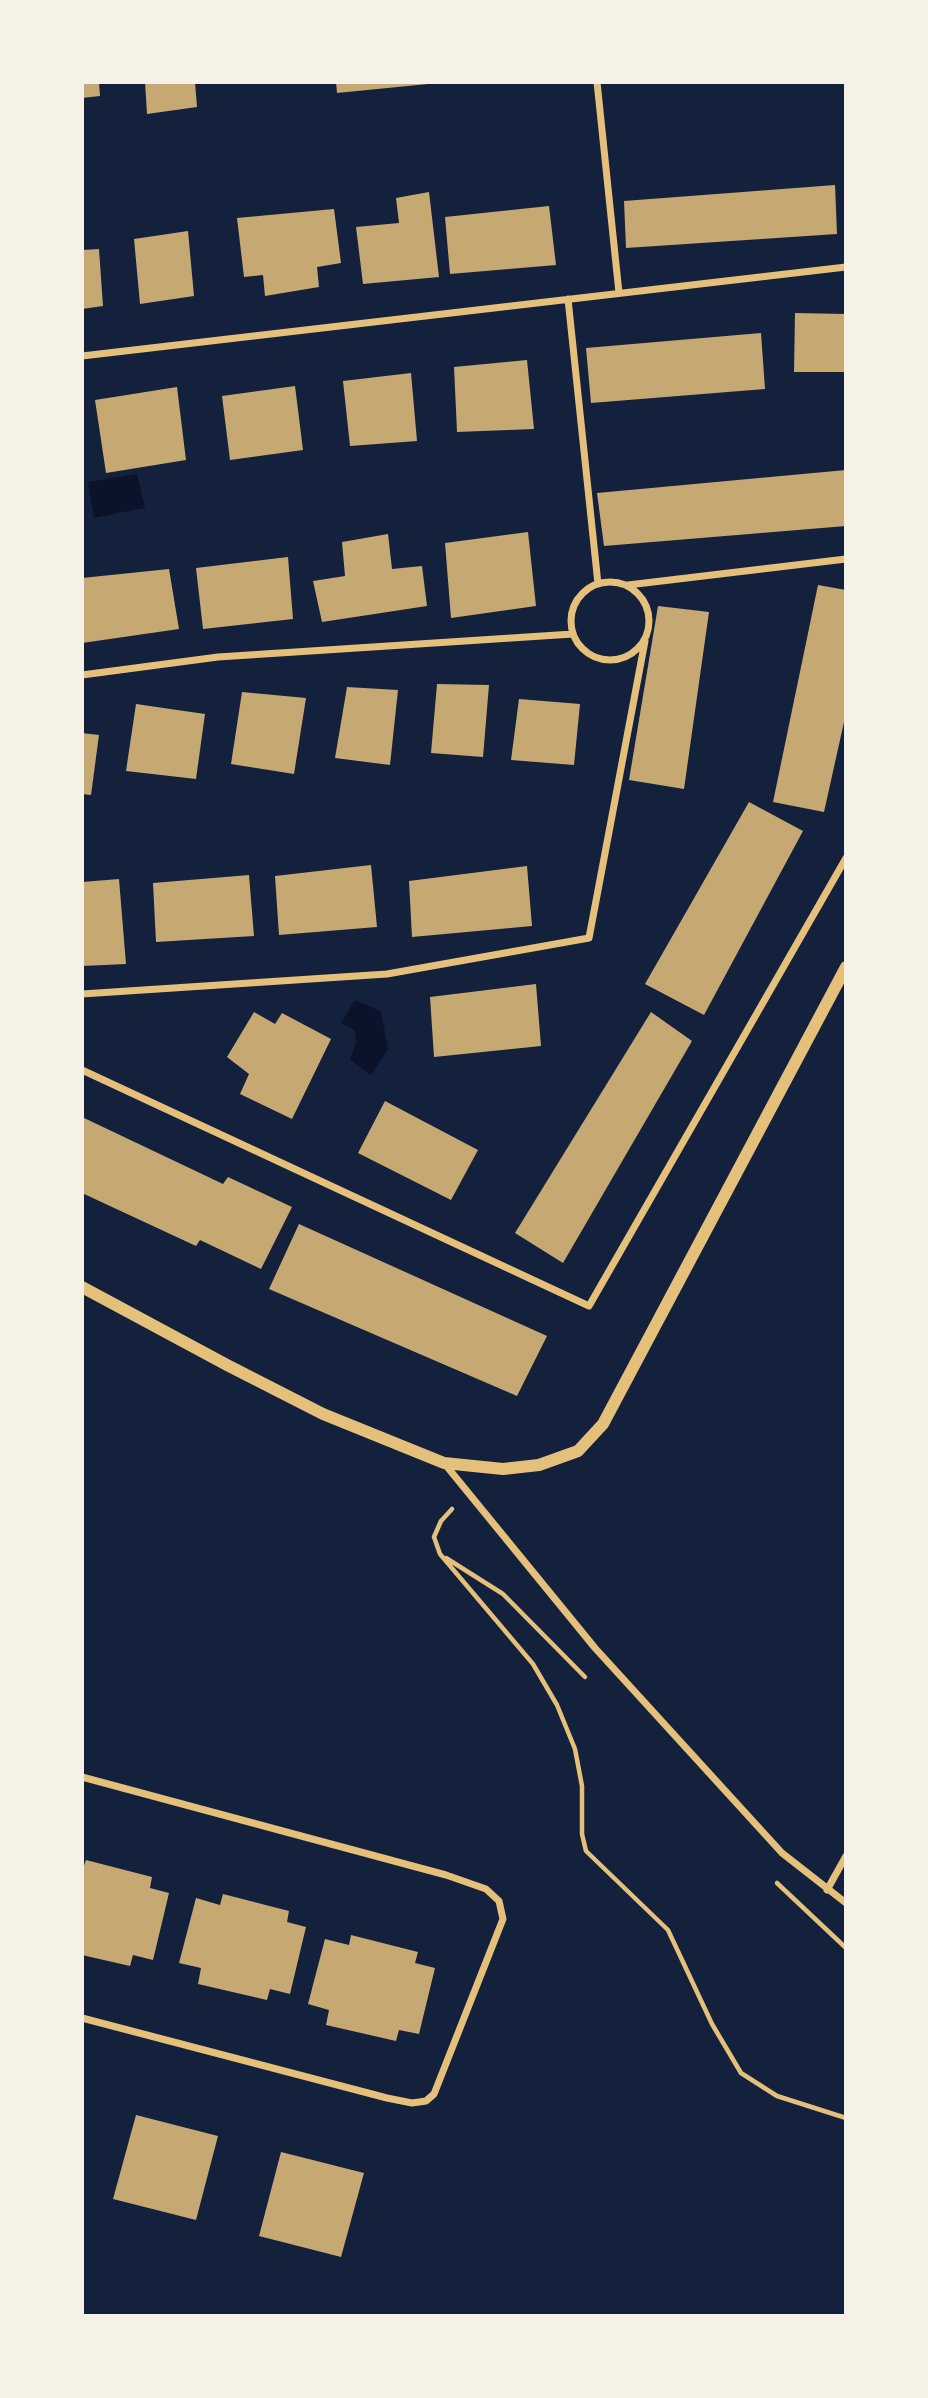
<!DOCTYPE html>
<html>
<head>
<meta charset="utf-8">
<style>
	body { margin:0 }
	#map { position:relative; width:928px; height:2398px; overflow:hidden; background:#14213d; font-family:"Archivo Narrow",sans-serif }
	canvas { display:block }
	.frame { position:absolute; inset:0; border:84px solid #f6f1e7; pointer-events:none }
</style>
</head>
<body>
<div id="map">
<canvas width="928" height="2398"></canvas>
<div class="frame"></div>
</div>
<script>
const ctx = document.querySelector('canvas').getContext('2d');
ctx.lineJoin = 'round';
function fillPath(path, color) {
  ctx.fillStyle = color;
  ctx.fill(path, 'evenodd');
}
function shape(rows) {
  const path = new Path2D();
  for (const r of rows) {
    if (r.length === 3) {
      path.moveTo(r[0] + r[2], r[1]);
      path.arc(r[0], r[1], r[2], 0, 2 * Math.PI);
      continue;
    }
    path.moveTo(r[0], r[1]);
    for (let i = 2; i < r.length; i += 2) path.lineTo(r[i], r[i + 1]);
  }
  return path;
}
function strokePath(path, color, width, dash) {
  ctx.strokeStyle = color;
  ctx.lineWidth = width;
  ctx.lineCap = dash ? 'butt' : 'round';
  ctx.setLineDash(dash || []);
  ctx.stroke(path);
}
const water = shape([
	[137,474,145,508,94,518,88,482],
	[355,1000,381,1011,388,1049,371,1075,350,1060,356,1042,355,1030,341,1023]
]);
const building = shape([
	[82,82,99,82,100,96,82,98],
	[145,82,195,82,197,107,147,114],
	[336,82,427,82,428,84,337,93],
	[835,185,837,234,626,248,624,201],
	[429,192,439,277,363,284,356,227,399,223,396,198],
	[549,206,556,265,450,274,445,217],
	[334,209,341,263,317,267,319,287,265,296,263,275,244,277,237,218],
	[188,231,194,296,140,304,134,239],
	[99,249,103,306,82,309,82,250],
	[795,313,846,314,846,372,794,372],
	[761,333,765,389,591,403,586,348],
	[527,360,534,429,457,432,454,367],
	[411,373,417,441,350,446,343,381],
	[295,386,303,450,230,460,222,396],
	[177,387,186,460,106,473,95,400],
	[846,470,846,526,604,546,597,493],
	[528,532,536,606,451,618,445,543],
	[388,534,392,569,422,566,427,606,322,622,313,581,345,576,342,542],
	[288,557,293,619,203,629,196,568],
	[169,569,179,629,82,643,82,578],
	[818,585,846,590,846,713,824,812,773,802],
	[658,606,709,612,684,789,629,780],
	[437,684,489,685,483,757,431,753],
	[347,687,398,690,390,765,335,758],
	[242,692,306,698,294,774,231,764],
	[519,699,580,704,574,765,511,760],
	[136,704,205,714,196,779,126,771],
	[82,733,99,735,91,795,82,794],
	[749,802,803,831,704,1015,645,984],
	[371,865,377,927,279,935,275,876],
	[527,866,532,926,412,937,409,881],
	[249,875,254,936,156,942,153,883],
	[119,879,126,964,82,966,82,882],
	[536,984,541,1046,434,1057,430,997],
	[254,1012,275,1024,282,1013,331,1039,292,1119,240,1094,249,1074,227,1057],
	[651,1012,692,1041,563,1263,515,1233],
	[385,1101,478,1150,451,1200,358,1153],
	[82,1117,223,1184,228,1177,292,1207,261,1269,200,1240,196,1246,82,1193],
	[299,1224,547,1336,517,1396,269,1289],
	[86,1860,152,1877,150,1888,169,1893,153,1960,133,1955,130,1966,82,1955,82,1871],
	[223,1894,289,1911,287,1922,306,1927,290,1994,270,1989,267,2000,198,1984,201,1968,179,1963,196,1898,220,1905],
	[351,1935,418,1952,415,1963,435,1968,419,2034,399,2030,396,2041,326,2025,329,2010,308,2004,325,1939,349,1945],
	[136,2115,218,2136,196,2220,113,2199],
	[281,2152,364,2173,341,2257,259,2236]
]);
const path = shape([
	[452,1509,441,1521,434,1537,440,1554,533,1664,557,1705,575,1749,582,1786,582,1834,586,1851,668,1930,712,2024,741,2073,777,2096,846,2118],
	[446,1558,503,1594,585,1677],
	[777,1883,846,1948]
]);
const minor = shape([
	[597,82,619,293],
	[568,299,598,584],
	[82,356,846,267],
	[610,621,39],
	[628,585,846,559],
	[82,675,218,657,573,634],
	[82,994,387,974,589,938,645,641],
	[82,1070,589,1306,846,858],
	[444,1463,595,1648,782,1853,846,1903],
	[82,1777,446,1875,486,1889,499,1901,503,1919,434,2094,426,2101,412,2103,387,2098,82,2018],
	[827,1890,846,1856]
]);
const tertiary = shape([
	[82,1287,227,1365,323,1414,444,1463,503,1469,539,1465,578,1451,603,1424,846,967]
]);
fillPath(water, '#0b132b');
fillPath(building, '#c6a872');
strokePath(path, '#e5c07b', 4.5);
strokePath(minor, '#e5c07b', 7);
strokePath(tertiary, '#e5c07b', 12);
</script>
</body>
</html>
